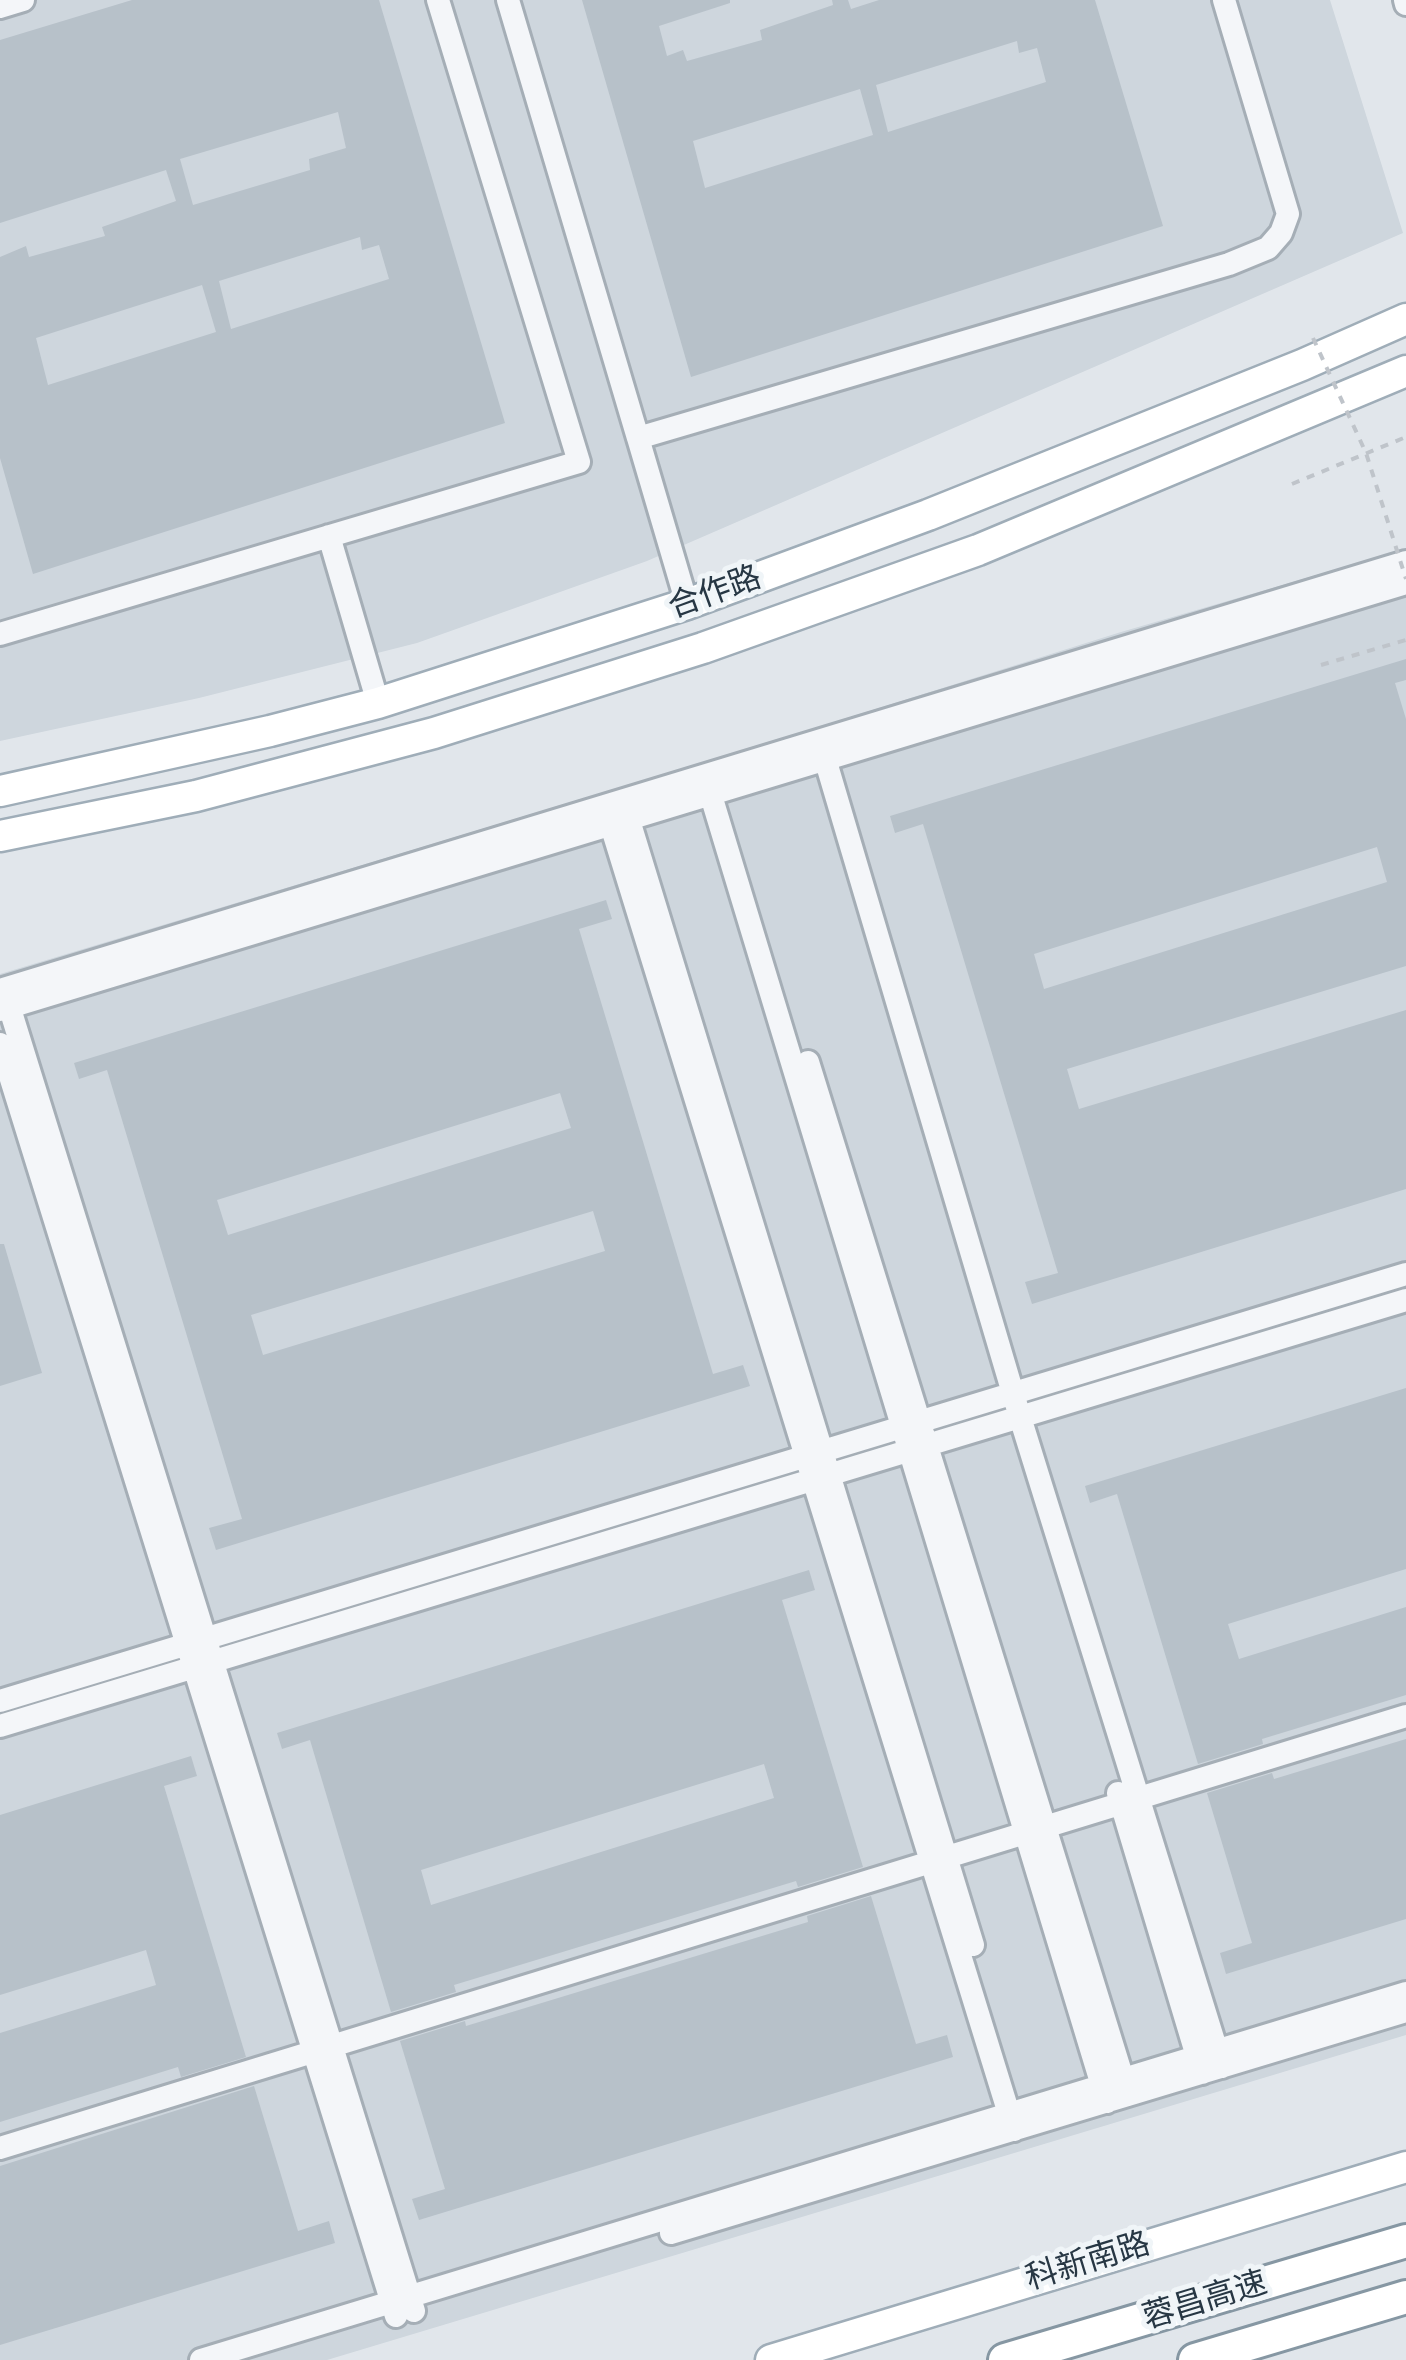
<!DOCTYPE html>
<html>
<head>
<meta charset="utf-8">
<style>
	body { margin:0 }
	canvas { display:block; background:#e1e6eb }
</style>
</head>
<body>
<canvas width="1406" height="2360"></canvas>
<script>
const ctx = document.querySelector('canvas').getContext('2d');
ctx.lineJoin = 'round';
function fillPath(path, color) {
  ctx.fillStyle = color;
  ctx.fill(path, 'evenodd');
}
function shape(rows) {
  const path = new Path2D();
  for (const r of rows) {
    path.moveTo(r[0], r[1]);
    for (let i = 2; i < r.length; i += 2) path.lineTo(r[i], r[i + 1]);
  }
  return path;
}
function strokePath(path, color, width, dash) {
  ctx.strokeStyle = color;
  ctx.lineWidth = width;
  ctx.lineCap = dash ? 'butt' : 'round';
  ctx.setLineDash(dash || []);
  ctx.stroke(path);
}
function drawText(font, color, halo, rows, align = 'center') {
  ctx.font = font + ' "Fira Sans","Noto Sans SC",sans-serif';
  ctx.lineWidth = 10;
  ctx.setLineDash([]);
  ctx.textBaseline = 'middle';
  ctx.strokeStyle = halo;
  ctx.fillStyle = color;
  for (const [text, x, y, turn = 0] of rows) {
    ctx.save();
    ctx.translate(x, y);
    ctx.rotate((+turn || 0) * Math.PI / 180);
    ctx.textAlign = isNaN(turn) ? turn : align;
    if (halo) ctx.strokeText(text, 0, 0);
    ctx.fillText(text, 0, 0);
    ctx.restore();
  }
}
const built = shape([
	[0,0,1330,0,1403,233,647,561,417,643,199,698,0,741],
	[1406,549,1406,2035,327,2360,0,2360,0,974,761,745,1121,632]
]);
const building = shape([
	[132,0,379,0,505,423,33,574,0,458,0,257,26,246,29,257,105,236,102,227,176,201,166,170,0,223,0,40],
	[338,112,346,148,309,159,310,170,193,205,180,159],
	[360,237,362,250,379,245,389,279,231,329,219,281],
	[202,285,216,332,48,385,36,338],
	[582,0,730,0,730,3,659,26,667,56,683,50,687,61,762,40,760,30,833,5,832,0,848,0,851,9,879,0,1095,0,1163,226,691,377],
	[1017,41,1019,53,1037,48,1046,82,888,132,876,85],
	[860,89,873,135,705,188,693,141],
	[1406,659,1406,680,1395,683,1406,719,1406,966,1067,1069,1079,1109,1406,1010,1406,1189,1032,1304,1025,1282,1058,1273,923,824,895,833,890,816],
	[1377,847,1387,882,1044,989,1034,954],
	[606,900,612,919,579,929,713,1374,743,1365,750,1386,216,1550,209,1528,242,1519,107,1070,79,1079,74,1063],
	[560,1093,571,1128,228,1235,217,1200],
	[593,1211,605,1251,263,1355,251,1315],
	[0,1244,4,1244,42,1373,0,1386],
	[1406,1388,1406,1569,1228,1624,1239,1659,1406,1607,1406,1695,1262,1739,1263,1744,1198,1764,1117,1494,1090,1503,1085,1486],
	[809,1570,815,1590,782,1600,863,1867,798,1887,796,1881,454,1985,456,1992,391,2012,310,1740,282,1749,277,1733],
	[764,1764,774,1798,431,1905,421,1870],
	[1406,1739,1406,1919,1226,1974,1220,1953,1252,1943,1207,1793,1272,1773,1274,1779],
	[191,1756,197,1776,164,1786,246,2057,181,2077,178,2067,0,2122,0,2033,156,1985,146,1950,0,1995,0,1815],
	[871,1896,916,2044,947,2035,953,2057,419,2220,412,2199,445,2189,400,2041,465,2021,466,2026,808,1922,807,1916],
	[254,2086,298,2231,329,2221,335,2243,0,2345,0,2166]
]);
const path = shape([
	[1292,484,1406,437],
	[1321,665,1406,640]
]);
const minor = shape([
	[508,0,638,438,1229,264,1268,248,1281,233,1288,214,1224,0],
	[1405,0,1406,4],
	[0,7,23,0],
	[638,438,687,604],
	[329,536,378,703],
	[0,634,579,462,438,0],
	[821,745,1020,1417,1222,2067],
	[706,779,1107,2102],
	[624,804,973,1945],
	[606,809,1014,2130],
	[0,990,1406,562],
	[6,996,414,2311],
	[0,1010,1406,583],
	[0,1044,396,2316],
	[808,1062,1128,2095],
	[0,1701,1406,1274],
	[0,1726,1406,1300],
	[1118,1793,1202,2073],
	[0,2148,1406,1716],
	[671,2233,1406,2011],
	[201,2360,1406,1993]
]);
const major = shape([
	[0,791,270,731,378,703,687,604,928,515,1302,365,1406,319],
	[0,836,196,796,434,733,703,648,978,550,1406,371],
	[771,2360,1406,2167]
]);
const highway = shape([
	[1005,2360,1406,2241],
	[1195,2360,1406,2297]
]);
const pathBridge = shape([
	[1313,338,1366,453,1406,579]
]);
const streetNames = [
	["合作路",715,593,-20],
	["科新南路",1088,2262,-17],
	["蓉昌高速",1205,2301,-17]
];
fillPath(built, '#ced6dd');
fillPath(building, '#b7c1c9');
strokePath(minor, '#a5aeb6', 28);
strokePath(major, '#9fadb8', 35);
strokePath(highway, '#8697a3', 38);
strokePath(path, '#bfc4ca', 4, [8, 8]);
strokePath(minor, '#f4f6f9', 22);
strokePath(major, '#fff', 30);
strokePath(highway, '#fff', 32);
strokePath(pathBridge, '#bfc4ca', 4, [8, 8]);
drawText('32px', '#273744', '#f0f5f8', streetNames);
</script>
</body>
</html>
